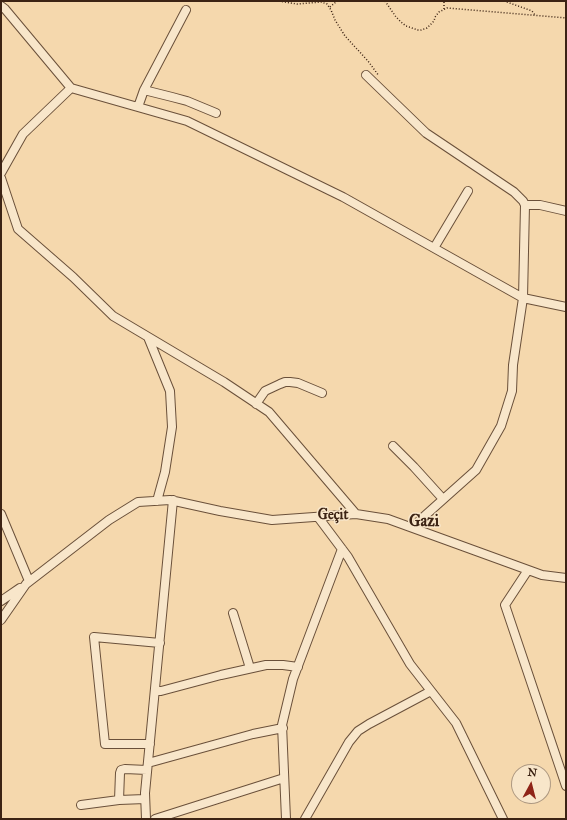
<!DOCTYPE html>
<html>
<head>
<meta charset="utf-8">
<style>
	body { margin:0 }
	#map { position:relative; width:567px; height:820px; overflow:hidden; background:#f5d8ad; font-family:"IM FELL Great Primer",serif }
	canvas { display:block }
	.frame { position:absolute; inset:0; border:2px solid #3c2314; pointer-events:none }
	.north { position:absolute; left:511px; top:764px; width:40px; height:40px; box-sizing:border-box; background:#f8e6ca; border:1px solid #ad9881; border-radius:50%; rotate:7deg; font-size:11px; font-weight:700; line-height:16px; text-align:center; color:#3c2314 }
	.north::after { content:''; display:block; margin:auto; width:14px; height:18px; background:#8f2418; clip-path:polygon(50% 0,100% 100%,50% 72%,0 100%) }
</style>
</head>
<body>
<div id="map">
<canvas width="567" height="820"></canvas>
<div class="frame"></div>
<div class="north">N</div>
</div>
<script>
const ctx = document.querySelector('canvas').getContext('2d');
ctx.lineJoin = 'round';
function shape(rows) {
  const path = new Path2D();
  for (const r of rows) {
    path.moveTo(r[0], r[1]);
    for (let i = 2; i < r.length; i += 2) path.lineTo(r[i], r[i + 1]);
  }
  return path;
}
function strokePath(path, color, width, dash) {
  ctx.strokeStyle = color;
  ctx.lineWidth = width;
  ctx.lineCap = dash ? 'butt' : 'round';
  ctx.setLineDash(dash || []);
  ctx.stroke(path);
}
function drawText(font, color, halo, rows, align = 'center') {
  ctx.font = font + ' "IM FELL Great Primer",serif';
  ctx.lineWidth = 3;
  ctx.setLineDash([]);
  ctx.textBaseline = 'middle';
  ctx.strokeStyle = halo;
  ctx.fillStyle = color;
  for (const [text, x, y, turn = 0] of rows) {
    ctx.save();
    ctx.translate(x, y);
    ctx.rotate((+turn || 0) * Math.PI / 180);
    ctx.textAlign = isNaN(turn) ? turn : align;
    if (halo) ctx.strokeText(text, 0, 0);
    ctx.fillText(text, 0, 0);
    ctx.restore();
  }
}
const path = shape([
	[279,1,297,4,321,2,327,4,331,10,335,20,345,36,368,61,379,76],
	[385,1,396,17,401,22,406,26,418,30,421,30,427,28,434,21,435,17,439,12,447,8,566,18],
	[504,1,532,11,535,15],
	[330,7,337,1],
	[444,9,444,1]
]);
const minor = shape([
	[1,6,5,9,71,88,187,121,343,197,523,298,566,307],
	[366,75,426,133,514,192,523,201,525,205,523,298,513,365,512,391,501,426,476,470,420,520,414,528],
	[144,90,172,97,187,101,216,113],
	[138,107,144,90,186,10],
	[1,173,23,134,71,88],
	[1,178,18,229,73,277,113,316,224,382,269,412,356,514],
	[525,205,540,205,566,211],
	[434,248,468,191],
	[148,337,170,391,172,427,165,472,157,501],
	[256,404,265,391,280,384,285,382,290,382,298,383,322,393],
	[393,446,414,467,443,499],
	[1,514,29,581],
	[318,517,348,557,410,664,456,723,503,819],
	[528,570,505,605,566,786],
	[1,601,20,588],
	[233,613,250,668],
	[1,620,26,584,109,520,138,502,170,500,220,511,272,520,356,514,388,519,542,575,566,578],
	[155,691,161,691,221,675,266,665,283,665,298,667],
	[150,744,105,744,94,637,160,643],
	[148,763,253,734,283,728],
	[119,800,120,773,121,770,125,769,147,770],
	[81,805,119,800,145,799],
	[146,819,145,793,173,500],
	[155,819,284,778],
	[286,819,282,725,293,679,342,549],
	[305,819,349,742,358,731,369,724,431,691]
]);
const quarterNames = [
	["Geçit",333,516]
];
const districtNames = [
	["Gazi",424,522]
];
strokePath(minor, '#6a503a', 10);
strokePath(path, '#3c2314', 1.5, [1, 2]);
strokePath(minor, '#f8e6ca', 8);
drawText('bold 14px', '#3c2314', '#f8e6ca', quarterNames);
drawText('bold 16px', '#3c2314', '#f8e6ca', districtNames);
</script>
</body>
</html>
